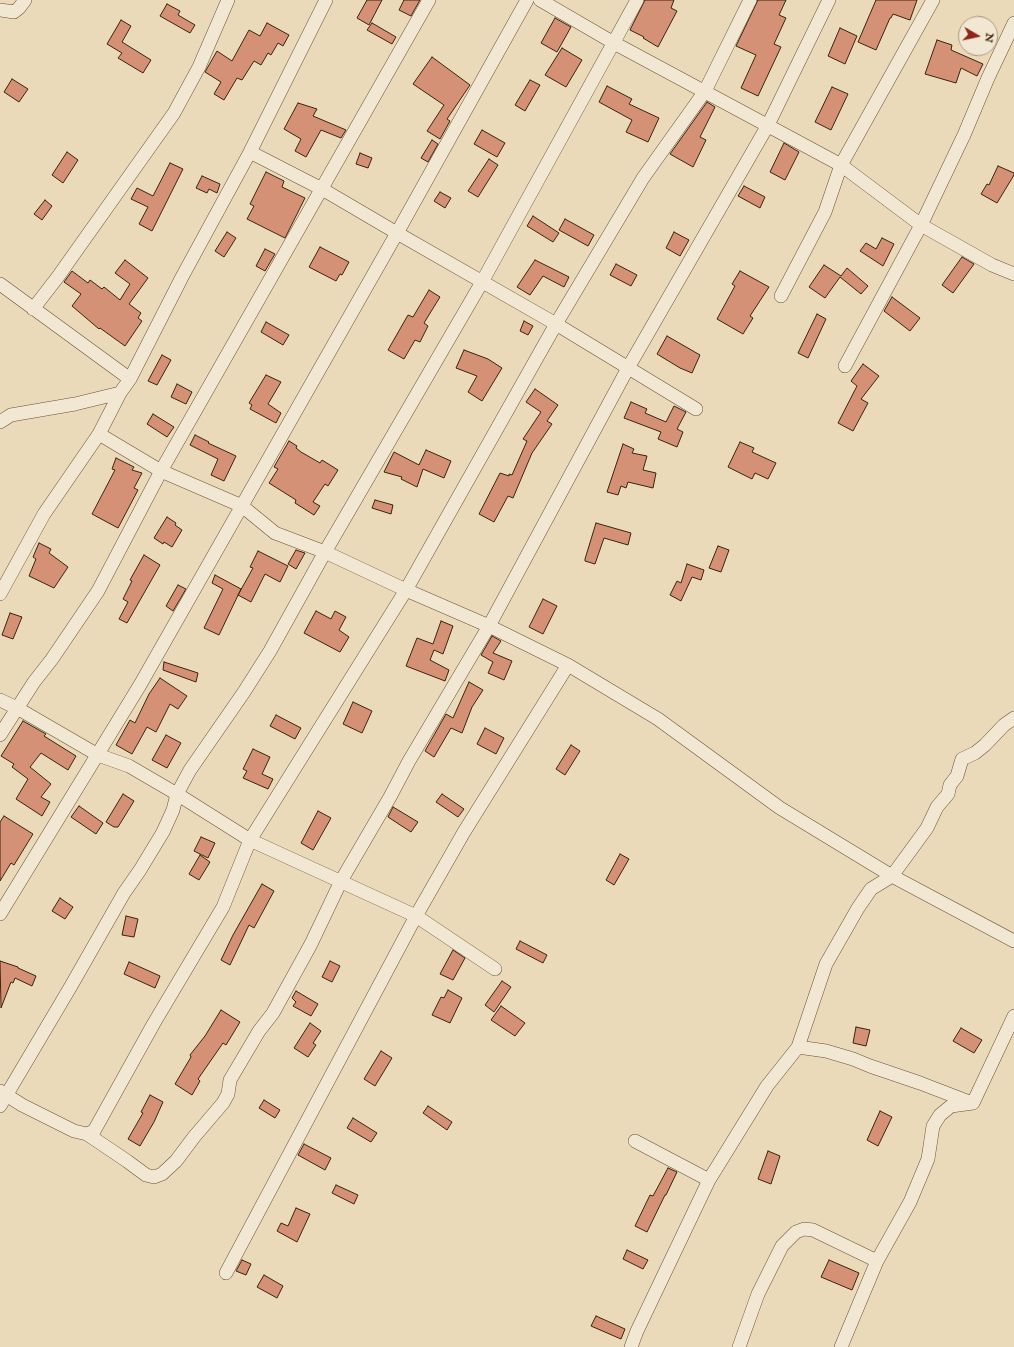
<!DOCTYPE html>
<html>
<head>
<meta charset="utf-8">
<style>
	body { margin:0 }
	#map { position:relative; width:1014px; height:1347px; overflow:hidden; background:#ebdab9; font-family:"IM FELL English",serif }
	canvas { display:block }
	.north { position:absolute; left:958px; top:16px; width:40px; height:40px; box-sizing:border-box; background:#f2e7d2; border:1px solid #a89983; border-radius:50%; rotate:99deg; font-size:11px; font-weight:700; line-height:16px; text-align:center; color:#3a240c }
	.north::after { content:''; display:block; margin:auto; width:14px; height:18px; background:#8f2418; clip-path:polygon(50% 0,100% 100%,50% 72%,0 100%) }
</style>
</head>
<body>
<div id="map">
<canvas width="1014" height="1347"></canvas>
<div class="north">N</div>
</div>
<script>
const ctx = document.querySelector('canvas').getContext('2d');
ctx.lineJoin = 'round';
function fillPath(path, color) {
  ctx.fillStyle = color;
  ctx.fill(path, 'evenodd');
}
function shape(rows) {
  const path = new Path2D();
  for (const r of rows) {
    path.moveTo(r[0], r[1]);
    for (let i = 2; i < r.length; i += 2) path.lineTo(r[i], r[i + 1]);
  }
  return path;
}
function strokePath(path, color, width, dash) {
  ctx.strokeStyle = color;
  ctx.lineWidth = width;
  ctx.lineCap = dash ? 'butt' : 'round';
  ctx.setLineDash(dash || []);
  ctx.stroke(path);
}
const building = shape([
	[367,0,382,0,369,25,357,18,367,0],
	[404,0,420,0,411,16,399,10,404,0],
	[645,0,674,0,671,8,677,11,658,47,643,38,644,37,630,30,645,0],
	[758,0,786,0,779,15,786,18,774,44,781,47,758,96,741,88,756,55,736,46,758,0],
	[876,0,917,0,910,20,893,14,891,18,890,18,876,50,858,42,876,0],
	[167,4,180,11,178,15,195,25,190,33,160,16,167,4],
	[555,18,571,27,557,52,541,43,555,18],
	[121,20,131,26,122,42,151,60,143,73,118,58,122,53,107,44,121,20],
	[267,23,289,35,283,46,278,43,271,55,268,53,261,65,254,61,242,80,237,78,224,100,214,94,221,82,205,72,217,51,232,61,249,30,260,36,267,23],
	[372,23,396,37,392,44,367,30,372,23],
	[840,28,857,36,845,64,828,56,840,28],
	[937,40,952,45,951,50,983,64,977,76,961,68,956,83,925,74,937,40],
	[562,48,582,60,566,87,545,75,562,48],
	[432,57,470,85,447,119,450,121,440,139,427,131,444,105,413,84,432,57],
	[12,79,28,89,19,102,4,92,12,79],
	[530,80,540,85,525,111,515,105,530,80],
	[607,86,632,99,629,104,659,118,648,142,626,132,632,120,599,102,607,86],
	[832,87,848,94,831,130,815,122,832,87],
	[707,102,715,107,700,137,706,140,693,167,670,154,707,102],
	[298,103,317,109,313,116,346,130,341,138,321,130,306,157,295,151,301,139,284,129,298,103],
	[482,130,505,143,497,157,474,144,482,130],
	[432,140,438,144,428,162,421,158,432,140],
	[784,143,799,152,785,180,770,172,784,143],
	[67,152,78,160,63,183,52,175,67,152],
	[360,153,372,158,368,168,356,164,360,153],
	[489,159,498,165,478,197,468,191,489,159],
	[170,163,183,169,152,231,139,224,148,207,131,199,137,188,153,196,170,163],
	[998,166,1014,173,1014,175,997,203,981,194,987,184,989,185,998,166],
	[266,172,284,181,282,187,305,198,285,238,247,219,254,206,250,204,266,172],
	[202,176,220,184,217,193,209,189,207,193,196,188,202,176],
	[744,186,765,197,760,208,738,196,744,186],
	[440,192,451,198,445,208,434,201,440,192],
	[45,200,52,206,42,220,34,214,45,200],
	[533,216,559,233,553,242,527,226,533,216],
	[565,219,594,235,588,246,559,230,565,219],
	[227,232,236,238,224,257,215,251,227,232],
	[674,232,689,240,680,256,666,248,674,232],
	[882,238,894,244,883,266,860,251,866,243,876,249,882,238],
	[320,247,349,262,342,275,340,274,336,281,309,267,320,247],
	[265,249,275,254,265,271,256,266,265,249],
	[962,257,974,264,953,293,942,285,962,257],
	[125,260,148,278,129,304,141,313,138,318,142,321,125,346,100,328,99,329,72,306,81,294,64,282,72,271,88,283,90,280,102,289,104,287,120,300,130,284,115,273,125,260],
	[535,260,569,277,564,287,543,276,530,295,517,287,535,260],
	[616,264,637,275,631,286,610,275,616,264],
	[824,265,841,276,847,268,868,286,861,294,840,277,825,298,809,287,824,265],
	[740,271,769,287,750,316,753,318,743,334,717,319,735,286,732,284,740,271],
	[429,290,440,297,424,323,428,326,420,342,415,340,404,359,388,350,408,315,413,317,429,290],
	[892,297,920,318,910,331,884,311,892,297],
	[817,314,826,319,808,358,798,353,817,314],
	[524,321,533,326,528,335,520,331,524,321],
	[266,322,289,335,283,345,261,332,266,322],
	[667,336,700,355,692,373,680,368,657,354,667,336],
	[464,350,488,359,502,368,482,401,468,392,477,376,456,368,464,350],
	[162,355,171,360,157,385,148,381,162,355],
	[863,364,879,376,861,399,868,403,853,431,838,423,857,386,851,381,863,364],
	[266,375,281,382,268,404,281,413,276,423,250,409,252,405,249,403,266,375],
	[177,384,192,392,186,404,171,397,177,384],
	[535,389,558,405,547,421,552,424,532,453,513,498,508,496,494,522,479,514,500,473,509,476,509,474,512,475,527,441,523,439,541,412,526,402,535,389],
	[631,402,647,409,645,413,666,422,674,406,686,412,677,429,683,432,677,447,658,439,661,432,624,418,631,402],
	[153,414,174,427,167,437,147,424,153,414],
	[195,435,209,442,208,443,236,456,224,481,211,475,218,459,190,445,195,435],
	[289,441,297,446,296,448,301,452,320,463,322,460,338,470,328,486,325,484,313,502,320,506,314,515,295,503,296,500,269,483,278,469,274,467,289,441],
	[740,442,754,448,752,452,776,463,768,479,755,473,752,479,728,467,740,442],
	[623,444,634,449,632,453,647,456,643,470,656,473,653,488,628,482,626,488,621,486,618,495,607,492,623,444],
	[426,450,451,461,444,478,423,469,417,487,401,479,402,477,384,472,394,452,419,465,426,450],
	[116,458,134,467,132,470,142,473,134,488,138,490,118,528,92,514,115,470,112,469,116,458],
	[375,500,393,505,391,514,372,508,375,500],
	[167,517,176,523,175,525,182,530,172,547,164,542,163,544,154,538,167,517],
	[596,523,631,533,628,545,604,538,595,564,585,561,585,559,596,523],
	[39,543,51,549,49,553,68,567,54,588,29,576,36,559,33,557,39,543],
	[718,546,729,550,721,572,709,568,718,546],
	[296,550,305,553,296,569,288,564,296,550],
	[258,551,288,566,280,582,265,574,251,602,238,595,253,568,250,567,258,551],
	[144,555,160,565,127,623,119,619,128,602,123,599,132,581,130,580,144,555],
	[687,564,704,570,701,580,692,577,681,601,670,595,677,581,681,583,687,564],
	[215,575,241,589,219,635,204,628,223,589,212,583,215,575],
	[178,585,186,589,173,611,166,606,178,585],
	[543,599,557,606,543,634,529,627,543,599],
	[316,611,331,619,335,611,346,617,339,630,349,637,340,652,304,633,316,611],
	[10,613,22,617,13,639,2,635,10,613],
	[441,621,453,626,443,654,434,650,430,660,449,670,445,681,406,666,417,638,433,644,441,621],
	[492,636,501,641,493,653,512,661,504,680,488,673,493,662,481,655,492,636],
	[164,662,198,673,196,682,163,670,164,662],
	[160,678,187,696,178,709,170,704,156,732,147,727,132,754,116,745,130,720,135,723,149,694,160,678],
	[469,682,483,690,472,707,462,733,451,728,434,757,425,751,446,714,453,718,469,682],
	[353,702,372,711,362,733,343,724,353,702],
	[276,715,301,728,295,739,270,726,276,715],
	[23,721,46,734,44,736,76,756,68,770,41,753,30,767,51,784,41,797,50,802,42,816,16,799,28,779,12,767,14,764,1,756,23,721],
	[485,728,504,738,496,754,477,744,485,728],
	[166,735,181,743,167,768,152,760,166,735],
	[571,745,580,751,565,775,556,769,571,745],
	[253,749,270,757,262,774,273,779,268,789,243,778,247,771,243,769,253,749],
	[123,794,134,801,118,827,114,827,106,822,123,794],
	[442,794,464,809,458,817,436,802,442,794],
	[79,806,103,823,96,834,71,817,79,806],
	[393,807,418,822,411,832,388,817,393,807],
	[318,811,331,818,313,850,301,843,318,811],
	[4,816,33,834,14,865,11,863,0,881,0,822,4,816],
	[201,837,215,843,208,858,194,851,201,837],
	[620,854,629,859,614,885,606,880,620,854],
	[200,855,210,862,199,880,189,874,200,855],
	[262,884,274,891,254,928,249,925,230,965,221,960,233,935,262,884],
	[60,898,73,907,65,919,52,911,60,898],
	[126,916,138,919,134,937,122,935,126,916],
	[520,941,547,955,543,963,516,949,520,941],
	[453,950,465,958,453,980,440,974,453,950],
	[0,961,18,967,18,968,36,976,32,986,15,978,13,983,11,982,1,1008,0,961],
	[330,961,340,966,332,982,322,977,330,961],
	[129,962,160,976,155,988,124,974,129,962],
	[502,981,511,987,494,1012,485,1005,502,981],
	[448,990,462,998,450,1023,432,1015,441,997,444,998,448,990],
	[296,991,318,1004,311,1016,293,1006,296,1002,292,998,296,991],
	[501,1006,525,1023,515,1036,491,1020,501,1006],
	[221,1010,240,1022,226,1045,223,1043,198,1079,200,1081,192,1095,175,1084,191,1057,190,1055,205,1036,221,1010],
	[310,1023,321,1031,313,1043,316,1045,308,1057,294,1048,310,1023],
	[856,1027,870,1030,866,1046,853,1043,856,1027],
	[961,1028,982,1040,974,1053,953,1041,961,1028],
	[381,1051,392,1058,375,1086,364,1079,381,1051],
	[150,1095,163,1102,154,1122,140,1146,128,1139,143,1113,141,1112,150,1095],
	[264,1100,280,1110,275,1118,259,1108,264,1100],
	[428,1106,452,1122,447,1130,423,1113,428,1106],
	[880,1111,892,1117,878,1146,867,1140,880,1111],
	[353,1118,377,1133,371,1142,347,1128,353,1118],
	[304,1144,331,1158,325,1170,298,1155,304,1144],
	[768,1151,780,1156,771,1184,758,1179,768,1151],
	[668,1168,677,1172,666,1195,665,1195,647,1232,635,1226,650,1195,653,1196,668,1168],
	[336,1185,358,1195,354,1204,332,1193,336,1185],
	[296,1208,310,1214,297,1242,277,1231,281,1223,288,1226,296,1208],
	[627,1250,648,1260,643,1269,623,1259,627,1250],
	[242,1260,251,1264,246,1275,236,1271,242,1260],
	[829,1260,859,1273,852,1290,821,1277,829,1260],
	[264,1275,283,1286,277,1298,257,1287,264,1275],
	[596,1316,625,1329,621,1339,591,1326,596,1316]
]);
const minor = shape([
	[540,0,614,43,841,165,921,225,992,265,1014,274],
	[829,0,768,125,628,368,489,626,568,665,658,719,780,808,892,876,1014,941],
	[0,10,14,12,19,8,25,0],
	[250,152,322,189,397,233,556,324,696,409],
	[0,284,130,379],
	[781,296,825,212,841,165,933,0],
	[33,309,57,278,174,113,199,67,228,0],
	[845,366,921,225,964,135,988,78,1014,23],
	[0,422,11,415,75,404,120,393],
	[0,594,44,514,99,434,120,393,130,379,182,277,250,152,326,0],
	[0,700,17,708,98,755,129,766,177,794,250,840,416,916,495,969],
	[0,735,34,682,52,659,98,591,161,471,429,0],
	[0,914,140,685,397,233,527,0],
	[798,1047,826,1051,853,1059,870,1066,920,1083,972,1103],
	[0,1091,22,1105,74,1131,87,1134,94,1131,154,1023,223,907,250,840,406,590,556,324,643,178,705,91,750,0],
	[973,1103,1014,1016],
	[0,1106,71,986,124,893,140,870,163,832,173,810,177,794,190,770,244,692,270,651,325,552,482,282,637,0],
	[87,1134,127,1161,146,1175,154,1177,162,1174,176,1161,194,1137,223,1103,228,1094,230,1080,259,1031,273,1013,311,944,341,881,390,797,409,761,489,626,406,590,325,552,275,533,242,506,161,471,99,434],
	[635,1141,709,1180],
	[226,1273,416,916,464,832,568,665],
	[631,1347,637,1331,709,1180,767,1086,798,1047,826,964,858,908,871,889,892,876,927,828,937,807,948,794,950,785,957,776,962,759,975,753,985,745,1004,725,1014,718],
	[739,1347,758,1294,782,1246,796,1232,804,1229,813,1230,877,1261],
	[841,1347,877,1261,910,1202,928,1159,933,1126,940,1115,951,1106,973,1103]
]);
fillPath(building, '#d49175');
strokePath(building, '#3a240c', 1);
strokePath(minor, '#665237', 14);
strokePath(minor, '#f2e7d2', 13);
</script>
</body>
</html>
